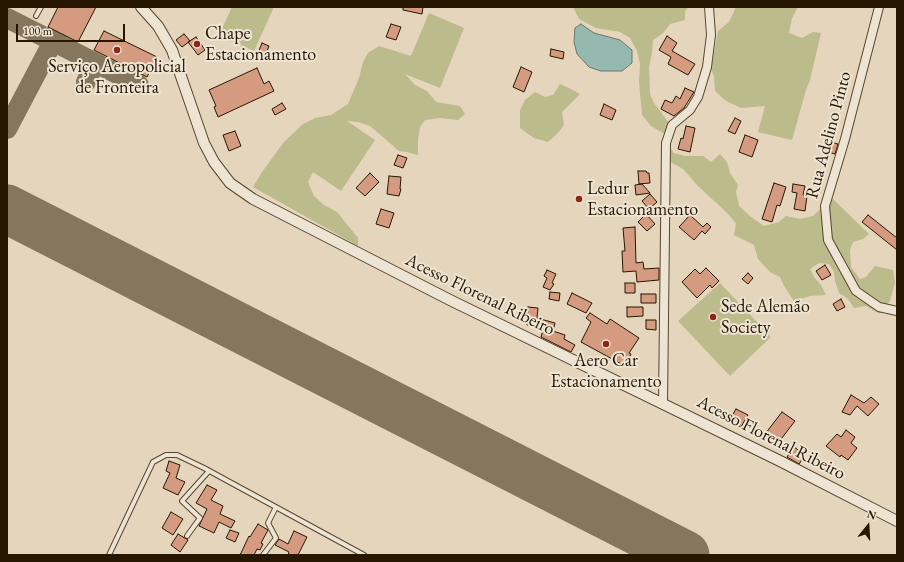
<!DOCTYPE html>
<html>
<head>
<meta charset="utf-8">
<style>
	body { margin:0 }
	#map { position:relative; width:904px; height:562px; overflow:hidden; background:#e4d5bc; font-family:"EB Garamond",serif }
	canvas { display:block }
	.frame { position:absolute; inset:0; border:8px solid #271701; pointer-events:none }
	.north { position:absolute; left:848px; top:506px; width:40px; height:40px; -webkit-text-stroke:3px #ede4d3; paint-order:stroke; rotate:18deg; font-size:11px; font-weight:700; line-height:16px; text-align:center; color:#271701 }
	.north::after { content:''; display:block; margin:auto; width:14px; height:18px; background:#271701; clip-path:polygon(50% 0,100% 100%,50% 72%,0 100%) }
	.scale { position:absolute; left:16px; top:24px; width:109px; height:18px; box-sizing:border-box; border:2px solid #271701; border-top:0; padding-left:5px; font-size:12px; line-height:14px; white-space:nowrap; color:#271701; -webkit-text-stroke:3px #ede4d3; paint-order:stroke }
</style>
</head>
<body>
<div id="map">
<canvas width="904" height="562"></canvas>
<div class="frame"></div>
<div class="north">N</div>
<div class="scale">100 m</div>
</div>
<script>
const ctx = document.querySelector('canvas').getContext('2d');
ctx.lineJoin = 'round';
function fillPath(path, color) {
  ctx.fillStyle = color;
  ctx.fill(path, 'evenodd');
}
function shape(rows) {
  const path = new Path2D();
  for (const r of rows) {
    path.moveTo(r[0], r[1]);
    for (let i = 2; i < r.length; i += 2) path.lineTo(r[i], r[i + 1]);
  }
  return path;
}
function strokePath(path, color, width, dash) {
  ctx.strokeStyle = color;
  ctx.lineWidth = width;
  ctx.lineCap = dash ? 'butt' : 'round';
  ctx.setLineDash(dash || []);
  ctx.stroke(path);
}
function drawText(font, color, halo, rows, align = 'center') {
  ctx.font = font + ' "EB Garamond",serif';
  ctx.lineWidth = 4;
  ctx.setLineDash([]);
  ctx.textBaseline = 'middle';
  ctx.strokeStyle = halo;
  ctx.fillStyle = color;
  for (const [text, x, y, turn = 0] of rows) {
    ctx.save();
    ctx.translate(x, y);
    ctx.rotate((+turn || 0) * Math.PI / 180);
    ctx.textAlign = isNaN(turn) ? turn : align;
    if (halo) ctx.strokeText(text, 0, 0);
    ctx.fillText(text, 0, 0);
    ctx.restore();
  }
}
const green = shape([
	[232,7,274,7,254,51,219,35],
	[573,7,599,8,608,7,689,7,685,11,685,20,670,24,663,33,653,40,652,53,649,67,650,94,654,103,669,123,669,131,663,133,651,126,642,115,639,82,640,64,637,51,630,38,620,32,596,28,579,19],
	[736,7,798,7,792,18,789,33,802,38,813,32,821,33,810,80,806,90,792,140,758,132,765,106,741,108,726,101,715,91,714,76,711,69,718,31,729,22],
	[429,13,464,28,440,88,405,74,415,85,427,91,436,102,460,106,465,114,458,120,440,118,425,120,420,127,418,140,418,155,407,152,399,151,370,126,358,122,347,121,375,140,341,191,313,172,308,182,314,196,324,205,337,212,358,238,358,246,253,187,262,172,284,142,303,124,315,118,331,115,348,104,359,78,363,62,368,53,379,46,411,56],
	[560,84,573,90,580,94,562,112,564,125,559,132,548,142,534,138,520,128,520,110,525,100,535,92,545,97,553,95],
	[666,143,674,153,685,156,703,156,711,162,720,154,727,162,730,173,738,185,736,192,739,206,750,216,764,226,779,222,786,216,800,219,813,216,832,198,869,234,863,239,853,242,850,250,851,267,860,279,866,277,875,266,893,270,895,282,890,301,880,314,866,306,854,308,848,299,839,293,835,281,834,272,829,264,819,263,810,269,814,277,821,285,826,295,810,296,794,301,784,286,780,277,770,272,758,259,754,245,734,235,736,223,726,212,698,186,683,169,665,159],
	[720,283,771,337,730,376,678,321]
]);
const water = shape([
	[581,24,594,33,620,40,632,50,632,63,622,71,601,71,589,67,577,54,574,42,575,28,581,24]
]);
const taxiway = shape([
	[7,18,139,85],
	[86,82,95,63],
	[7,129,58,32]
]);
const runway = shape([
	[7,209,685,555]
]);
const building = shape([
	[58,7,96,7,78,42,48,27,58,7],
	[403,7,423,7,422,14,403,10,403,7],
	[391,24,401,27,396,40,386,37,391,24],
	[104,31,157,57,147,77,94,50,104,31],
	[184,34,190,41,182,47,176,40,184,34],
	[667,36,677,43,672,51,695,64,688,75,668,64,671,57,659,50,667,36],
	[196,37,205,50,198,55,188,42,196,37],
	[262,43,269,46,263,61,256,58,262,43],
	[551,49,564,52,563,59,550,56,551,49],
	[521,67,532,72,524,92,513,87,521,67],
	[257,68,264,84,269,81,274,91,218,117,214,107,216,106,209,90,257,68],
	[685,88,694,92,684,108,674,116,661,109,665,100,672,103,676,96,680,99,685,88],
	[282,103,286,109,275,115,272,109,282,103],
	[604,104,616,110,612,120,600,115,604,104],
	[735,118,741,121,735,134,728,131,735,118],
	[686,126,695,128,690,152,678,149,681,138,683,139,686,126],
	[235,131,241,146,229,151,223,135,235,131],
	[745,135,758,140,752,157,739,152,745,135],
	[827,141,838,144,835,154,824,151,827,141],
	[398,155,407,158,403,168,394,165,398,155],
	[638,171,646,171,647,173,649,173,650,183,639,184,638,171],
	[370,173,379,182,365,196,356,188,370,173],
	[389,176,401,177,400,189,401,189,399,196,387,194,389,176],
	[774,183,786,187,780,206,777,205,772,222,762,219,774,183],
	[642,184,650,193,636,195,635,185,642,184],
	[793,184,805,186,803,195,807,196,805,211,794,209,797,193,792,192,793,184],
	[650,194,657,202,649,209,642,201,650,194],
	[381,209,394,213,389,228,376,224,381,209],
	[646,214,655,224,647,231,638,222,646,214],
	[690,215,703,227,707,223,711,227,705,234,702,231,694,240,679,227,690,215],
	[868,215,897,238,897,250,862,222,868,215],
	[635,227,636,263,643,262,644,269,659,268,659,280,637,282,636,271,623,272,622,251,625,251,623,228,635,227],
	[825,265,831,275,822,280,816,271,825,265],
	[706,268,719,281,712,288,710,285,697,298,682,282,695,269,700,274,706,268],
	[547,270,556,274,552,283,554,284,550,290,543,287,547,278,544,276,547,270],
	[748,273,753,278,748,284,742,279,748,273],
	[625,283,635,283,635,293,625,293,625,283],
	[550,292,560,293,559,301,549,299,550,292],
	[572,293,592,303,586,313,567,304,572,293],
	[641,294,656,294,656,303,641,303,641,294],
	[841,299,845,307,837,311,833,304,841,299],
	[528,307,538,308,537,318,555,323,553,331,565,335,564,339,575,345,571,352,541,337,544,326,527,325,528,307],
	[627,307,643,307,643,316,627,317,627,307],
	[590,313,607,324,610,319,639,338,629,353,631,354,625,366,581,342,591,322,586,318,590,313],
	[646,320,656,320,656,330,646,329,646,320],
	[851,395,864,403,871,397,879,404,868,416,857,406,850,415,842,412,851,395],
	[736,409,748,415,741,427,729,421,736,409],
	[782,412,795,421,778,443,765,434,782,412],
	[846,430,855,437,851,443,857,448,848,460,841,455,840,457,826,446,837,434,841,437,846,430],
	[794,447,801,452,799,455,803,458,799,464,787,457,794,447],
	[169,461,180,465,176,478,185,482,178,495,163,488,170,473,166,471,169,461],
	[207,485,217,490,211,500,223,506,220,514,235,521,231,528,219,522,214,533,199,526,207,509,196,503,207,485],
	[171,512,183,519,173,535,162,528,171,512],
	[258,524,268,530,261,543,263,544,260,550,257,549,254,555,240,555,249,536,250,537,258,524],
	[230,530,239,533,235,542,226,538,230,530],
	[294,531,307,537,298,555,288,555,289,552,275,545,279,539,288,544,294,531],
	[178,534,188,540,180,552,171,545,178,534]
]);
const service = shape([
	[36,16,41,7],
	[187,536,200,518,182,501,209,471],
	[109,555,153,462,166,455,177,455,204,468,364,555],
	[263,555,276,538,268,523,276,507]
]);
const minor = shape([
	[879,7,845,139,825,206,828,240,856,291,879,307,897,311],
	[663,404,666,143,672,125,690,110,698,97,707,67,711,35,709,7]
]);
const tertiary = shape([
	[141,7,158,26,172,50,204,143,214,162,230,183,253,199,450,300,778,460,897,521]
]);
const markers = [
	[197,44,4,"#8f2418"],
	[117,50,4,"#8f2418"],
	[579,199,4,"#8f2418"],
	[713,317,4,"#8f2418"],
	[606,344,4,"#8f2418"]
];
const poiNames = [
	["Chape",205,34],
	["Estacionamento",205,55],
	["Serviço Aeropolicial",117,67,"center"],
	["de Fronteira",117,88,"center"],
	["Ledur",587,189],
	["Estacionamento",587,210],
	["Sede Alemão",721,307],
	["Society",721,328],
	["Aero Car",606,361,"center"],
	["Estacionamento",606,382,"center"]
];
const streetNames = [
	["Rua Adelino Pinto",829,135,-75],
	["Acesso Florenal Ribeiro",480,295,26],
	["Acesso Florenal Ribeiro",771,438,27]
];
fillPath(green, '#bcbb8b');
fillPath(water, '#95b9af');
strokePath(water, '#697869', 1);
strokePath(taxiway, '#86765e', 20);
strokePath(runway, '#86765e', 49);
fillPath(building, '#d59b81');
strokePath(building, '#271701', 1);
strokePath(service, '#564630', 6);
strokePath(minor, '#564630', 10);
strokePath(tertiary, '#564630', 12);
strokePath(service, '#ede4d3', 4);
strokePath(minor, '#ede4d3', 8);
strokePath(tertiary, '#ede4d3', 10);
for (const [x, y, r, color] of markers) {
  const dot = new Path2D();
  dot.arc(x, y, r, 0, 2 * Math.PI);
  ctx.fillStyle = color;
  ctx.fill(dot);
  strokePath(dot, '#ede4d3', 1.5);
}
drawText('18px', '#271701', '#ede4d3', poiNames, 'left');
drawText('18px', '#271701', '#ede4d3', streetNames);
</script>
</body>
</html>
